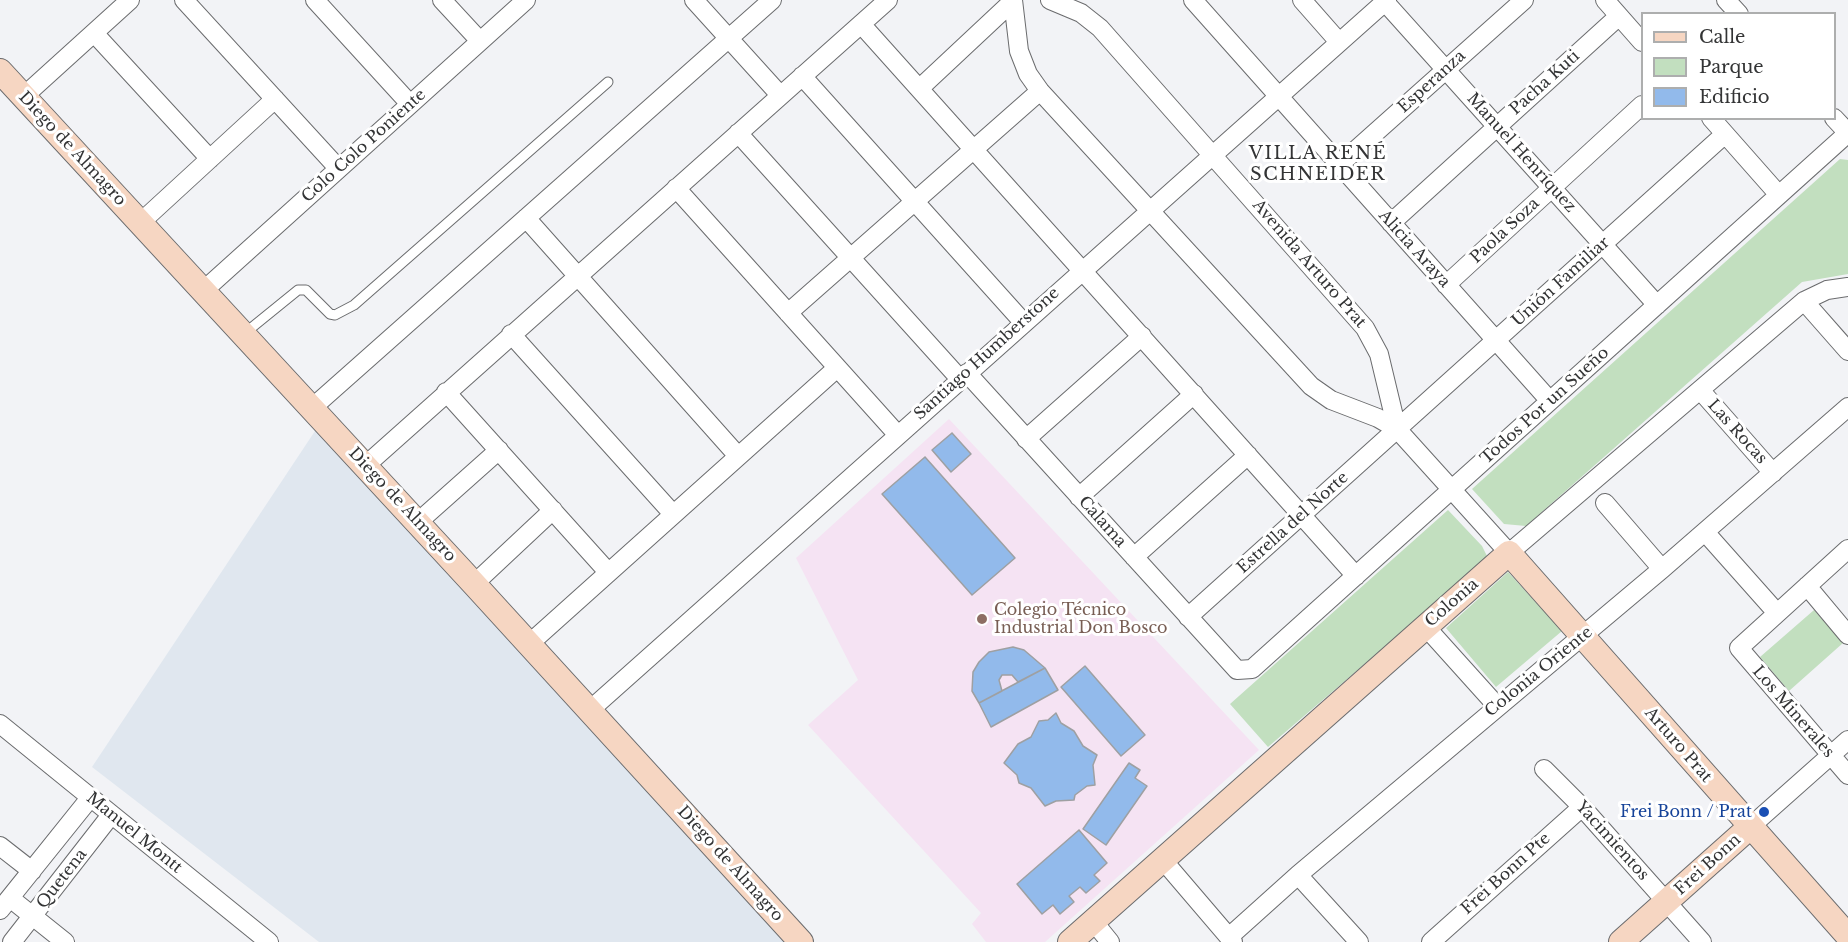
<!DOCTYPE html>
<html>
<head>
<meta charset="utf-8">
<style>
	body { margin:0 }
	#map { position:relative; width:1848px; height:942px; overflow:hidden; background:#f2f3f6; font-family:"Libre Baskerville",serif }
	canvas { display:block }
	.legend { position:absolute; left:1641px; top:12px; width:195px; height:108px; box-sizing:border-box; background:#fff; border:2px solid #adaeae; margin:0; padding:8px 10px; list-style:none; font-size:18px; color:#333435 }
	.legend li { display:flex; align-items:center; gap:12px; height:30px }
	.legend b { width:30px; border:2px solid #adaeae }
</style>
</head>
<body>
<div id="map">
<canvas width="1848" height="942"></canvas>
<ul class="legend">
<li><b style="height:8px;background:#f6d6c2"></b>Calle</li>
<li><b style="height:16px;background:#c2dfbf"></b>Parque</li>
<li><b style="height:16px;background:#92baeb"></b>Edificio</li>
</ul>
</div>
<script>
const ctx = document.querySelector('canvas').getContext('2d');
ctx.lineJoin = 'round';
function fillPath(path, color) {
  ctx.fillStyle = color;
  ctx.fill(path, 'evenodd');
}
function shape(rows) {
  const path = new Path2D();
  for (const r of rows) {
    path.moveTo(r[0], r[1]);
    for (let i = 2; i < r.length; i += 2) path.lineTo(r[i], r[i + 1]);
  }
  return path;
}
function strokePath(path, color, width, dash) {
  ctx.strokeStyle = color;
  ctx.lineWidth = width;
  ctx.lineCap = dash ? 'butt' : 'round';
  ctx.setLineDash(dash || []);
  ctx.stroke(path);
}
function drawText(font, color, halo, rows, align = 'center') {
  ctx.font = font + ' "Libre Baskerville",serif';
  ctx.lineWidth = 6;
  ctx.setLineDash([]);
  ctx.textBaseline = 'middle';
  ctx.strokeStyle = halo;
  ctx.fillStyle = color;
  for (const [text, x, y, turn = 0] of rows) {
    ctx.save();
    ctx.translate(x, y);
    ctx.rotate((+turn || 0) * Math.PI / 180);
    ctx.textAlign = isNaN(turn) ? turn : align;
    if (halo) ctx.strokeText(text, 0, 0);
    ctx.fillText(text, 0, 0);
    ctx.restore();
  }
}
const built = shape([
	[319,425,794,942,319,942,92,767]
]);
const education = shape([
	[949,419,1259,750,1045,942,986,942,972,924,981,913,808,725,858,680,796,558]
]);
const green = shape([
	[1840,159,1848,160,1848,274,1802,282,1526,526,1504,524,1472,489],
	[1448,510,1482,546,1488,558,1268,747,1230,704],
	[1508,572,1562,631,1496,687,1446,628],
	[1814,610,1843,643,1789,691,1760,657]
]);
const building = shape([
	[952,433,971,454,951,472,932,450,952,433],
	[925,457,1015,558,972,595,882,494,925,457],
	[1013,647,1024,650,1045,668,1018,682,1012,675,1002,675,999,680,1002,691,979,703,972,691,973,672,979,662,989,652,1013,647],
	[1085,666,1145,735,1121,756,1061,687,1085,666],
	[1045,668,1058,690,991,727,979,703,1045,668],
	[1056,713,1061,723,1074,731,1083,746,1097,755,1093,765,1095,785,1087,786,1075,795,1074,800,1056,801,1045,806,1031,788,1019,783,1017,775,1004,763,1018,744,1031,737,1039,721,1048,720,1056,713],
	[1129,763,1140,770,1135,778,1147,786,1106,845,1083,829,1129,763],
	[1079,830,1107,863,1094,875,1100,881,1086,893,1080,887,1069,896,1074,902,1060,914,1053,905,1042,914,1017,884,1079,830]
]);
const lane = shape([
	[245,333,298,290,306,290,330,314,335,315,354,305,608,82]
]);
const street = shape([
	[184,0,338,168],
	[315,0,410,104],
	[442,0,480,41],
	[694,0,780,95],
	[1013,0,1019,51,1028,74,1040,91,1311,386,1331,400,1378,418,1397,429,1509,553,1804,301,1827,290,1848,287],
	[1050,0,1081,13,1100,28,1365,328,1379,354,1397,429],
	[1193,0,1550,401],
	[1302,0,1339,42],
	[1605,0,1642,42],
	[1726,0,1739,14],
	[1385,2,1657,305],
	[861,24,1356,576],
	[94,33,210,159],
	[802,76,1023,322],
	[920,88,1013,1],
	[23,97,130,0],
	[1711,118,1779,195],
	[1834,118,1848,133],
	[738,133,960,379],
	[1339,165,1524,0],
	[676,188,897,434],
	[526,218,738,456],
	[140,223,275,99],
	[1391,223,1619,16],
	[1446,285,1642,105],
	[202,292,526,0],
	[1804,301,1848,351],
	[788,313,1040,91],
	[511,334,673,514],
	[967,373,1237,670,1252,669,1848,133],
	[1701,391,1773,473],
	[446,392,608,572],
	[312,408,772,0],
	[1026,439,1142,336],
	[365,466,888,0],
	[1079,497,1194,394],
	[1605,503,1662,569],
	[417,523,499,450],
	[1705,532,1777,613],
	[1848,549,1739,648,1848,775],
	[1134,557,1248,455],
	[474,584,553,510],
	[1807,586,1848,635],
	[1188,617,1725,134],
	[1425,626,1497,706],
	[529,644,837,368],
	[590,710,1387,0],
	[0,724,269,942],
	[1544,769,1582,807,1702,942],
	[1750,827,1848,740],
	[0,846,32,871],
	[1162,859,1233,942],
	[1298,875,1359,942],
	[10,898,65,942],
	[0,910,90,798],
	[1093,921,1110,942],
	[1229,937,1298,875,1662,569,1848,407],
	[12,942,111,815],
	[1431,942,1582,807]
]);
const secondary = shape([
	[0,71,474,584,801,942],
	[1070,942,1509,553,1848,936],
	[1621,942,1750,827]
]);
const markers = [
	[982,619,6,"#8d6e63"],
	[1764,812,6,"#1a4fb4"]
];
const streetNames = [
	["Esperanza",1432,82,-42],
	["Pacha Kuti",1545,83,-42],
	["Colo Colo Poniente",364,146,-42],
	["Diego de Almagro",72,149,47],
	["Manuel Henríquez",1521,153,48],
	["Paola Soza",1505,231,-43],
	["Alicia Araya",1414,249,48],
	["Avenida Arturo Prat",1309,264,49],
	["Unión Familiar",1561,282,-42],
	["Santiago Humberstone",987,354,-42],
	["Todos Por un Sueño",1545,406,-42],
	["Las Rocas",1737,432,48],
	["Diego de Almagro",402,505,47],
	["Calama",1102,522,48],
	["Estrella del Norte",1293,523,-42],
	["Colonia",1452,603,-41],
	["Colonia Oriente",1539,672,-39],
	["Los Minerales",1793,712,49],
	["Arturo Prat",1678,745,49],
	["Manuel Montt",134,833,39],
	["Yacimientos",1612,841,48],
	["Diego de Almagro",730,864,48],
	["Frei Bonn",1708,865,-42],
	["Frei Bonn Pte",1506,874,-42],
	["Quetena",62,879,-52]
];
const educationNames = [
	["Colegio Técnico",994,610],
	["Industrial Don Bosco",994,628]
];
const transitNames = [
	["Frei Bonn / Prat",1752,812]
];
const neighbourhoodNames = [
	["VILLA RENÉ",1318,154],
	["SCHNEIDER",1318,175]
];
fillPath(built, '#e0e7ef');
fillPath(education, '#f5e3f3');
fillPath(green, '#c2dfbf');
fillPath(building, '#92baeb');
strokePath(building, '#9ea0a2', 1.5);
strokePath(lane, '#6a6b6d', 11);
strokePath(street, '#6a6b6d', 20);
strokePath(secondary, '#6a6b6d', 26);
strokePath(lane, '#fff', 9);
strokePath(street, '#fff', 18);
strokePath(secondary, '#f6d6c2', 24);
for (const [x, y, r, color] of markers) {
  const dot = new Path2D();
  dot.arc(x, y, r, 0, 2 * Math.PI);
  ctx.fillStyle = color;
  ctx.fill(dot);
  strokePath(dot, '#fff', 2);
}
drawText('16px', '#333435', '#fff', streetNames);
drawText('16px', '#785e54', '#fff', educationNames, 'left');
drawText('16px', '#164399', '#fff', transitNames, 'right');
ctx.letterSpacing = '1.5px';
drawText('18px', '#333435', '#fff', neighbourhoodNames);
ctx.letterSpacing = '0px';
</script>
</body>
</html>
